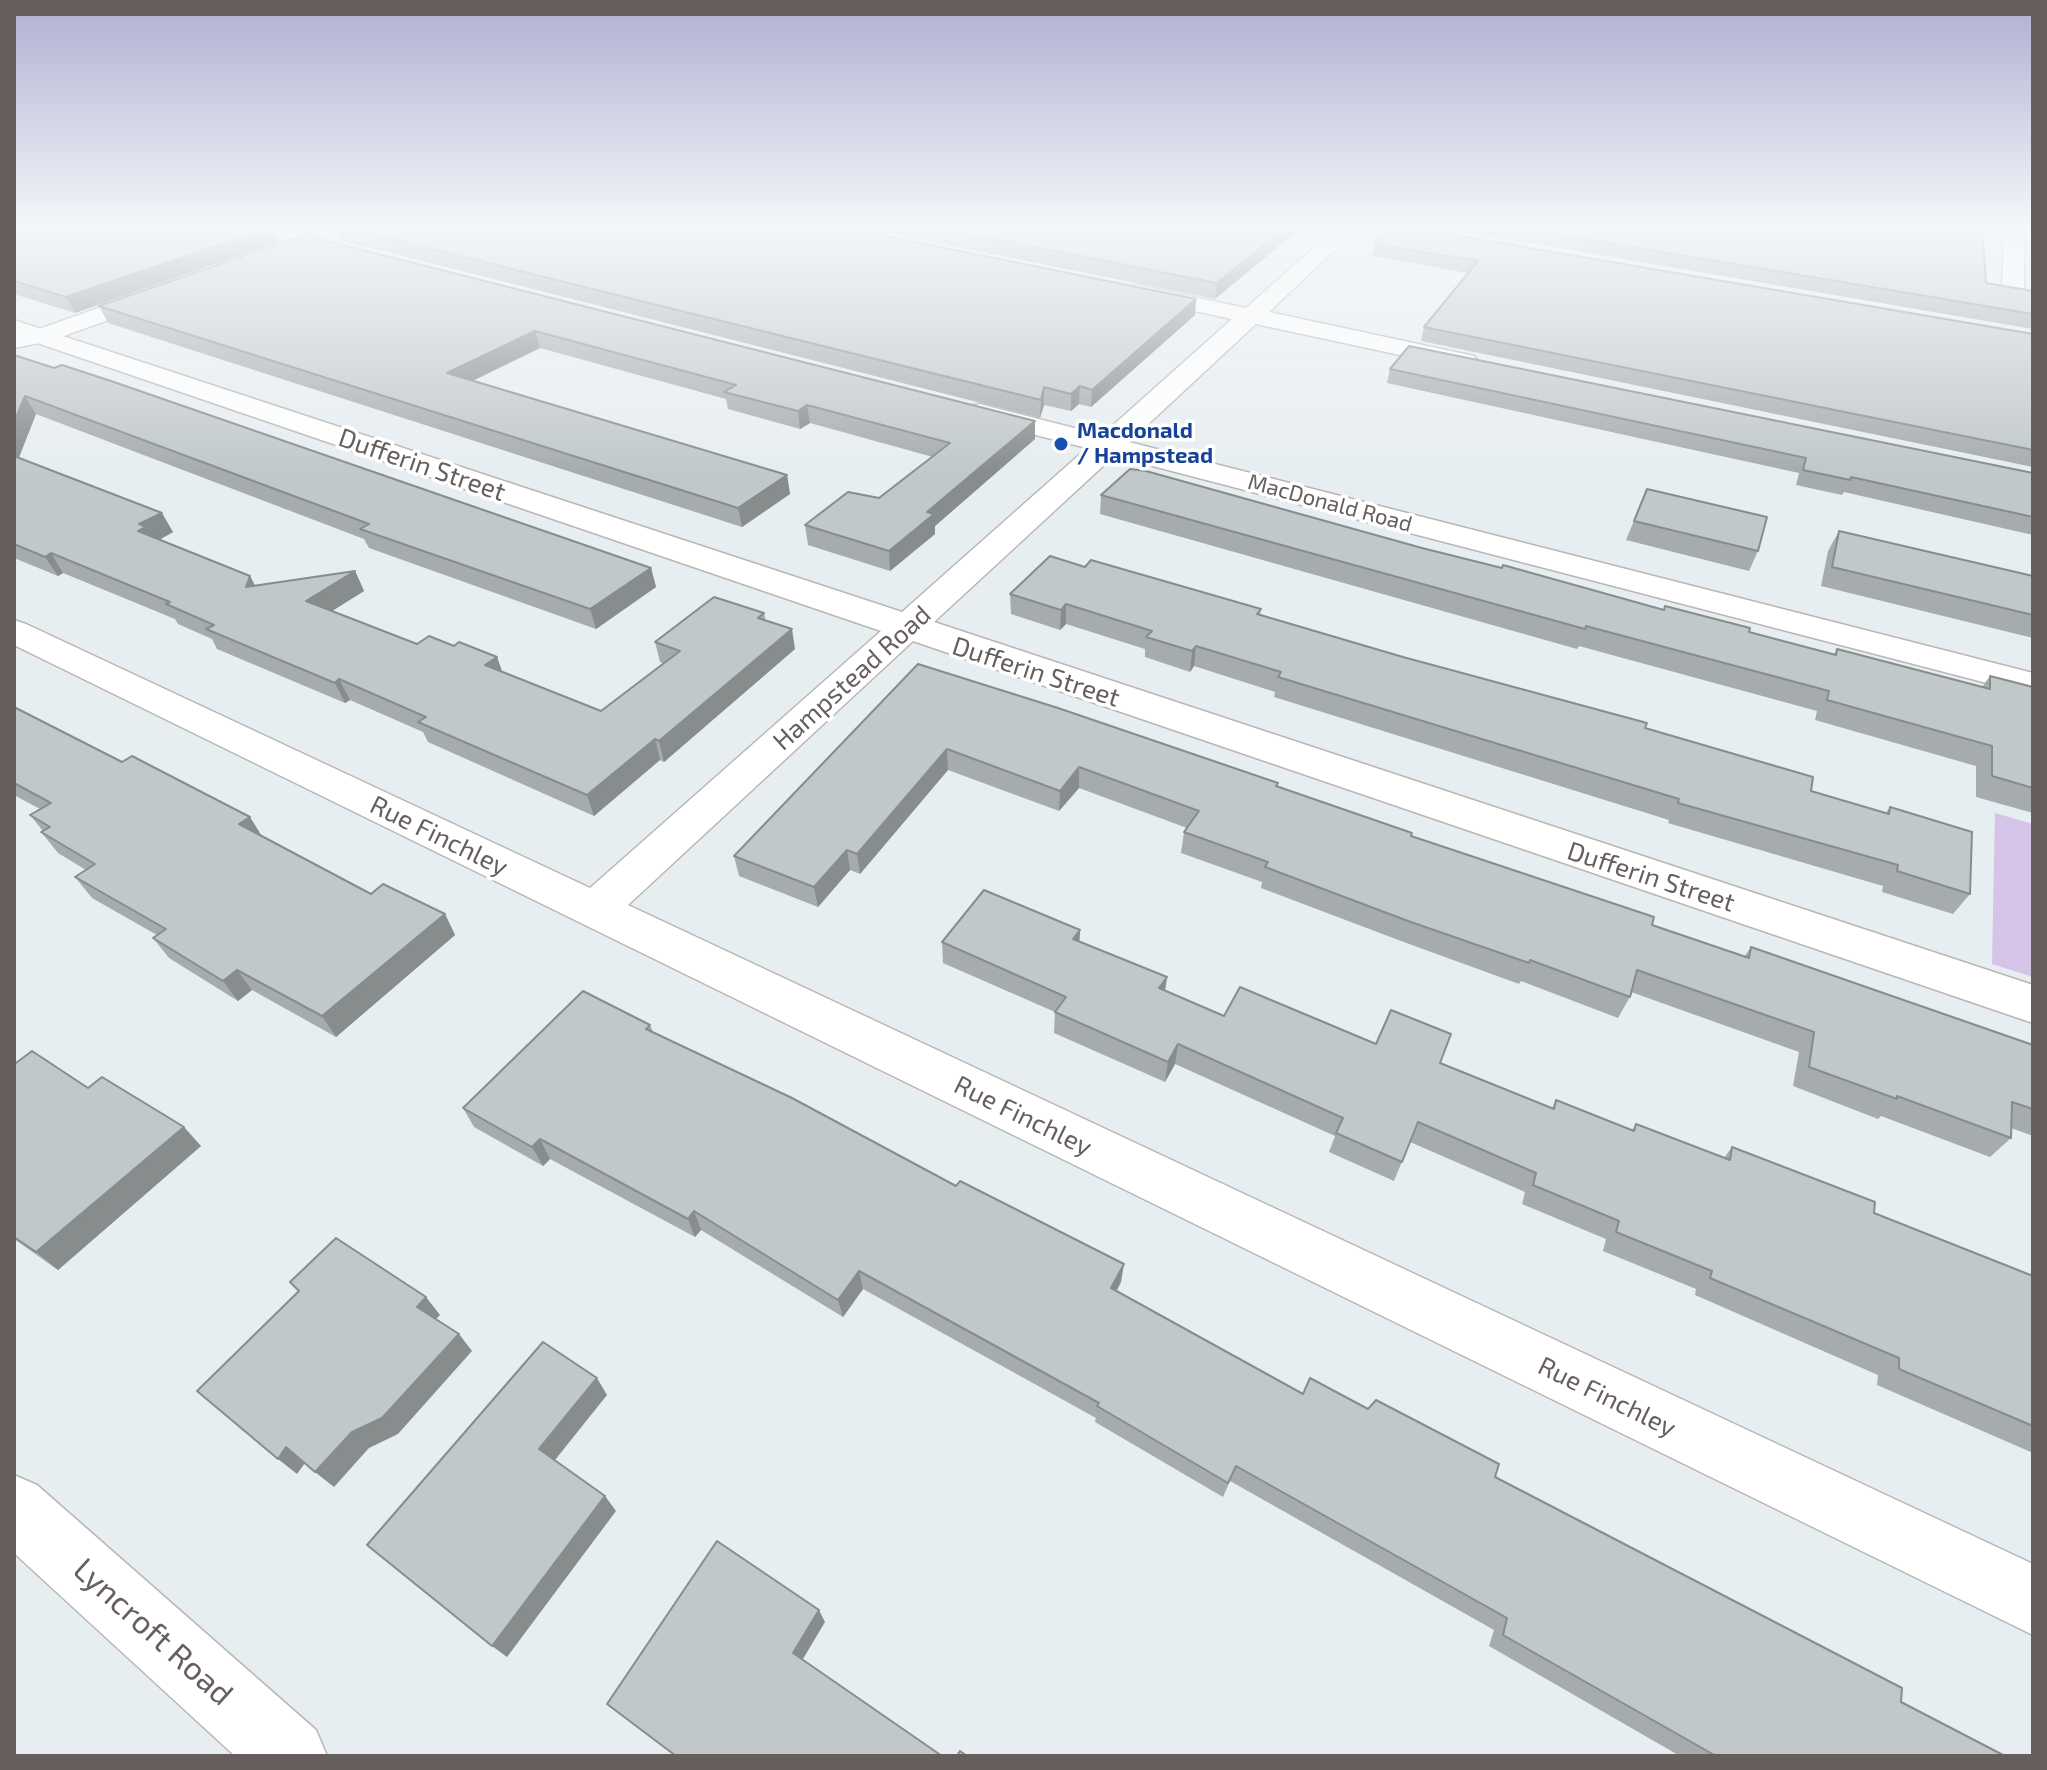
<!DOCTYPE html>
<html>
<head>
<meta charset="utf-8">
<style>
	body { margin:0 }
	#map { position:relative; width:2047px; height:1770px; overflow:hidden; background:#e7eef1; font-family:"Exo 2",sans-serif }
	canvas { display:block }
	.frame { position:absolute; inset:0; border:16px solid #675e5e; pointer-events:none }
</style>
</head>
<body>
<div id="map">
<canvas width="2047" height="1770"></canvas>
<div class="frame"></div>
</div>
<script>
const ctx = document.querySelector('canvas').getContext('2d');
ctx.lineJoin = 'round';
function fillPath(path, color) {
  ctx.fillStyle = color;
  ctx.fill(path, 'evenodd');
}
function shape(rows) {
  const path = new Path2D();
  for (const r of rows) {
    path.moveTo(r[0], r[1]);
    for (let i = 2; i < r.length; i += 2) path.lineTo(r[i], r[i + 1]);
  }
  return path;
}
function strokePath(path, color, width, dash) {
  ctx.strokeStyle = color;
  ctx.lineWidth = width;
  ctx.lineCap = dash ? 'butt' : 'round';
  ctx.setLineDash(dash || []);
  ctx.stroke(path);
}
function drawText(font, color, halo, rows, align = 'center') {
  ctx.font = font + ' "Exo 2",sans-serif';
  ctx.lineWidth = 7;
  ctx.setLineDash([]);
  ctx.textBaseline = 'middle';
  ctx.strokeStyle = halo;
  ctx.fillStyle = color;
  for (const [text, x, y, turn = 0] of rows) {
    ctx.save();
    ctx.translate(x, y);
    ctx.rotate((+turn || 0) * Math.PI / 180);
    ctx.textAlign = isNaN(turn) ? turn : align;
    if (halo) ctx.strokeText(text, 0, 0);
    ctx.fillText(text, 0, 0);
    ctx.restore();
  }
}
const green = shape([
	[1995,813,2033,824,2033,977,1992,964]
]);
const street = shape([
	[245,227,278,227,362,247,365,252,354,259,248,231,245,227],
	[1337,227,1359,227,1269,312,1474,356,1478,361,1474,366,1465,369,1256,324,1129,442,2033,673,2033,695,1114,456,934,622,2033,985,2033,1023,913,641,628,905,2033,1564,2033,1635,14,645,14,620,26,624,590,888,881,631,14,335,14,320,902,612,1087,448,969,418,965,412,969,406,979,404,1102,435,1232,319,1129,297,1125,292,1129,287,1137,285,1246,308,1337,227],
	[2004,227,2024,227,2024,287,2021,292,2013,294,2005,292,2002,287,2004,227],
	[14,1475,37,1485,316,1730,327,1756,235,1756,14,1553,14,1475]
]);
const secondary = shape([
	[329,227,358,227,355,231,268,263,260,265,249,258,252,253,329,227],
	[158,287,166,289,170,294,166,299,50,341,14,348,14,334,36,330,158,287]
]);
const wall = shape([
	[14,227,278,242,75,313,14,294],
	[288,227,322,227,307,231],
	[335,227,842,227,1196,299,1195,315,1091,407,1079,404,1071,411,1044,405,1040,418,340,240],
	[858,227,1302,227,1215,299],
	[1436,227,1677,227,2033,291,2033,329],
	[304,235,1035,421,1035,439,935,526,935,534,890,571,808,545,805,525,879,498,933,457,810,423,800,429,728,409,726,399,540,348,473,381,787,475,790,494,742,527,108,323,99,306],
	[1374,244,2033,334,2033,467,1421,341,1424,327,1468,273,1372,256],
	[14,355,651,568,656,587,596,629,369,548,364,539,36,414,19,457,173,532,159,540,250,576,255,586,355,571,364,591,332,611,417,644,454,646,497,657,502,672,601,711,663,663,660,662,655,642,764,613,766,621,795,649,664,762,660,760,594,816,428,742,423,732,350,700,345,703,217,649,212,639,178,624,175,619,63,573,58,576,14,558],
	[1390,369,2033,473,2033,535,1844,492,1842,495,1796,485,1799,473,1387,383],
	[1647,489,1758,551,1749,571,1626,540],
	[1101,495,1422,548,1834,654,1837,649,1982,687,1990,676,2033,687,2033,813,1976,797,1976,766,1815,720,1817,711,1579,646,1577,649,1100,514],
	[1839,531,2033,576,2033,638,1821,586,1828,551],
	[1085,567,1261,609,1260,615,1645,728,1811,791,1886,813,1890,807,1970,894,1953,914,1882,892,1883,886,1668,823,1669,820,1274,697,1275,692,1194,666,1190,672,1145,657,1145,649,1066,624,1060,630,1011,614,1010,594],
	[918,664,1277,786,1652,925,1744,957,1751,947,2033,1045,2033,1136,2011,1128,2011,1138,1990,1157,1881,1116,1878,1119,1793,1086,1799,1052,1631,992,1630,997,1618,1018,1521,981,1519,984,1401,941,1261,888,1262,882,1181,853,1184,832,1187,828,1079,788,1059,811,948,770,860,874,850,870,818,907,739,876,734,856],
	[14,707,371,894,445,914,455,935,336,1037,252,990,238,1001,169,958,153,938,157,935,92,898,75,877,86,870,58,853,41,832,43,831,30,815,40,809,14,795],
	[1080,930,1079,941,1167,977,1165,991,1224,1016,1376,1044,1440,1063,1552,1108,1556,1100,1632,1130,1636,1124,1724,1158,1732,1147,1874,1213,2033,1276,2033,1453,1877,1385,1878,1375,1695,1295,1696,1289,1603,1251,1606,1239,1522,1204,1525,1192,1410,1142,1394,1181,1329,1152,1335,1136,1175,1064,1165,1082,1054,1033,1055,1012,943,963,942,942],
	[650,1025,653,1032,1121,1282,1116,1291,1303,1394,1495,1477,1901,1702,2005,1756,1680,1756,1489,1646,1494,1630,1230,1481,1223,1497,1095,1422,1096,1418,863,1289,843,1317,701,1230,695,1237,550,1159,543,1166,474,1127,463,1108],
	[14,1062,88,1088,201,1146,58,1270,14,1239]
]);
const shadedWall = shape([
	[272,227,278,242,75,313,66,297],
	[306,227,322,227,307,231],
	[1286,227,1302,227,1215,299,1217,283],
	[1196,299,1195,315,1091,407,1092,390],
	[535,331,540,348,453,390,447,373],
	[1080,386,1079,404,1071,411,1071,394],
	[1044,387,1044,405,1040,418,1041,400],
	[25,396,36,414,14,470,14,422],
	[807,405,810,423,800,429,798,411],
	[1035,421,1035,439,935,526,935,534,890,571,889,551,927,512],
	[787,475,790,494,742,527,738,508],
	[162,513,173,532,155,542,138,531,139,524],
	[51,553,63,573,58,576,45,557],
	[651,568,656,587,596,629,590,609],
	[355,571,364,591,316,621,306,601],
	[250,576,260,595,246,587],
	[1066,604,1066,624,1060,630,1061,610],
	[792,629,795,649,664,762,659,741],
	[1196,646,1194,666,1190,672,1192,651],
	[497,657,504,677,485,665],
	[339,679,350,700,345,703,335,683],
	[655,739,660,760,594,816,587,795],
	[947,749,948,770,860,874,857,854],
	[1079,767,1079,788,1059,811,1060,791],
	[250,817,263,838,239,824],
	[847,850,850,870,818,907,814,887],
	[445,914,455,935,336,1037,322,1016],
	[1080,930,1079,950,1073,939],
	[237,970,252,990,238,1001,223,981],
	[1167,977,1164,997,1159,988],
	[1178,1044,1175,1064,1165,1082,1168,1062],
	[184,1127,201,1146,58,1270,36,1252],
	[540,1139,550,1159,543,1166,532,1147],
	[694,1211,701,1230,695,1237,688,1219],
	[1124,1264,1121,1282,1109,1306,1111,1288],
	[859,1271,863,1289,843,1317,838,1300],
	[426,1297,440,1315,431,1324,417,1307],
	[459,1334,472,1351,398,1434,369,1448,334,1487,315,1472,352,1432],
	[597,1378,607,1395,551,1465,539,1449],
	[286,1447,305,1463,297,1474,278,1459],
	[605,1496,616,1511,507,1657,492,1646],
	[819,1610,825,1622,800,1664,793,1653]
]);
const building = shape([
	[14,227,272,227,66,297,14,281,14,227],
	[342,227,842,227,1196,299,1092,390,1080,386,1071,394,1044,387,1041,400,342,227],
	[932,227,1286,227,1217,283,932,227],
	[1391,227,1407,227,2033,334,2033,450,1424,327,1478,261,1374,244,1391,227],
	[1513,227,1677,227,1680,228,1688,227,1982,227,1986,283,2033,291,2033,314,1513,227],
	[304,235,1035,421,927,512,934,514,889,551,805,525,848,492,879,498,950,443,807,405,798,411,724,392,736,385,535,331,447,373,787,475,738,508,99,306,304,235],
	[1409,346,2033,473,2033,517,1851,477,1850,480,1803,470,1806,458,1390,369,1409,346],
	[14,355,54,368,62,365,111,381,651,568,590,609,360,529,369,524,25,396,14,422,14,355],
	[14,456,162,513,139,524,146,527,138,531,250,576,246,587,355,571,306,601,417,644,429,636,454,646,459,642,497,657,485,665,601,711,680,651,655,642,714,597,764,613,758,618,792,629,659,741,655,739,587,795,418,722,426,717,339,679,335,683,206,629,214,625,166,604,170,602,51,553,45,557,14,544,14,456],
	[1130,469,1146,471,1422,548,1502,568,1503,565,1664,610,1665,606,1750,628,1749,632,1836,655,1837,649,1990,689,1990,676,2033,687,2033,788,1992,776,1992,746,1827,700,1829,691,1586,626,1585,629,1101,495,1130,469],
	[1647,489,1767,517,1758,551,1634,521,1647,489],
	[1839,531,2033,576,2033,615,1832,567,1839,531],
	[1050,556,1085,567,1091,560,1261,609,1257,614,1403,657,1647,723,1645,728,1813,777,1811,791,1889,814,1890,807,1972,832,1970,894,1897,871,1898,865,1678,803,1679,799,1278,677,1281,672,1196,646,1192,651,1146,637,1152,631,1066,604,1061,610,1010,594,1050,556],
	[918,664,1058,708,1278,783,1276,786,1412,833,1411,836,1654,917,1652,925,1749,958,1751,947,2033,1045,2033,1109,2012,1102,2011,1138,1897,1096,1897,1099,1809,1067,1814,1032,1637,970,1630,997,1530,960,1529,963,1408,921,1265,867,1268,862,1184,832,1199,811,1079,767,1060,791,947,749,857,854,847,850,814,887,734,856,918,664],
	[14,707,122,762,132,756,250,817,239,824,371,894,383,884,445,914,322,1016,237,970,223,981,153,938,166,929,75,877,95,864,41,832,50,827,30,815,51,803,14,783,14,707],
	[984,890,1080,930,1073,939,1167,977,1159,988,1224,1016,1240,987,1376,1044,1391,1010,1451,1034,1440,1063,1554,1109,1556,1100,1634,1131,1636,1124,1730,1160,1732,1147,1875,1202,1874,1213,2033,1276,2033,1426,1899,1369,1899,1358,1710,1278,1712,1271,1616,1232,1619,1221,1533,1185,1536,1173,1418,1122,1402,1162,1336,1133,1343,1118,1178,1044,1168,1062,1055,1012,1066,997,942,942,984,890],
	[583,991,650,1025,646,1029,792,1098,956,1186,960,1181,1124,1264,1111,1288,1303,1394,1310,1378,1368,1409,1376,1400,1499,1464,1495,1477,1902,1688,1901,1702,2005,1756,1716,1756,1503,1635,1507,1618,1236,1466,1228,1483,1097,1406,1099,1403,859,1271,838,1300,694,1211,688,1219,540,1139,532,1147,463,1108,583,991],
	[32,1051,88,1088,102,1077,184,1127,36,1252,14,1237,14,1062,16,1063,32,1051],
	[336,1238,426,1297,417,1307,459,1334,382,1418,352,1432,315,1472,286,1447,278,1459,197,1391,299,1291,290,1282,336,1238],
	[543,1342,597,1378,539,1449,605,1496,492,1646,367,1545,543,1342],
	[717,1541,819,1610,793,1653,942,1756,676,1756,607,1704,717,1541],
	[960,1751,967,1756,957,1756,960,1751]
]);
const markers = [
	[1061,444,8,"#1a4fb4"]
];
const farTransitnames = [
	["Macdonald",1077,431],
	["/ Hampstead",1077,456]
];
const farStreetnames = [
	["MacDonald Road",1330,503,15]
];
const streetNames = [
	["Dufferin Street",422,465,19],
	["Dufferin Street",1036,672,18],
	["Hampstead Road",852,678,-42],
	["Rue Finchley",439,836,26],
	["Dufferin Street",1651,877,18],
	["Rue Finchley",1023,1116,26],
	["Rue Finchley",1607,1397,26]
];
const nearStreetnames = [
	["Lyncroft Road",153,1632,42]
];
fillPath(green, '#d5c3e8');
strokePath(street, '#bbb5b4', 3);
strokePath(secondary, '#beb6b5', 3);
fillPath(street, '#fff');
fillPath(secondary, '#fff');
fillPath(wall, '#a6acae');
fillPath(shadedWall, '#878c8d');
fillPath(building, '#c1c8ca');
strokePath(building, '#878c8d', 2);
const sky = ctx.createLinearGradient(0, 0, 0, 474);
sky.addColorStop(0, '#b1afd1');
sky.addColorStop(0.48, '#f4f7f9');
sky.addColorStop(1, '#f4f7f900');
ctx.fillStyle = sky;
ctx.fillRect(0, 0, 2047, 474);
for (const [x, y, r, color] of markers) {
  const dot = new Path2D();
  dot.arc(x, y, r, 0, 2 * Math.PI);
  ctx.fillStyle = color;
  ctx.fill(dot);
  strokePath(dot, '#fff', 3);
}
drawText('bold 22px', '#164399', '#fff', farTransitnames, 'left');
drawText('22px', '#675e5e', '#fff', farStreetnames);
drawText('26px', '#675e5e', '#fff', streetNames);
drawText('32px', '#675e5e', '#fff', nearStreetnames);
</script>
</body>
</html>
